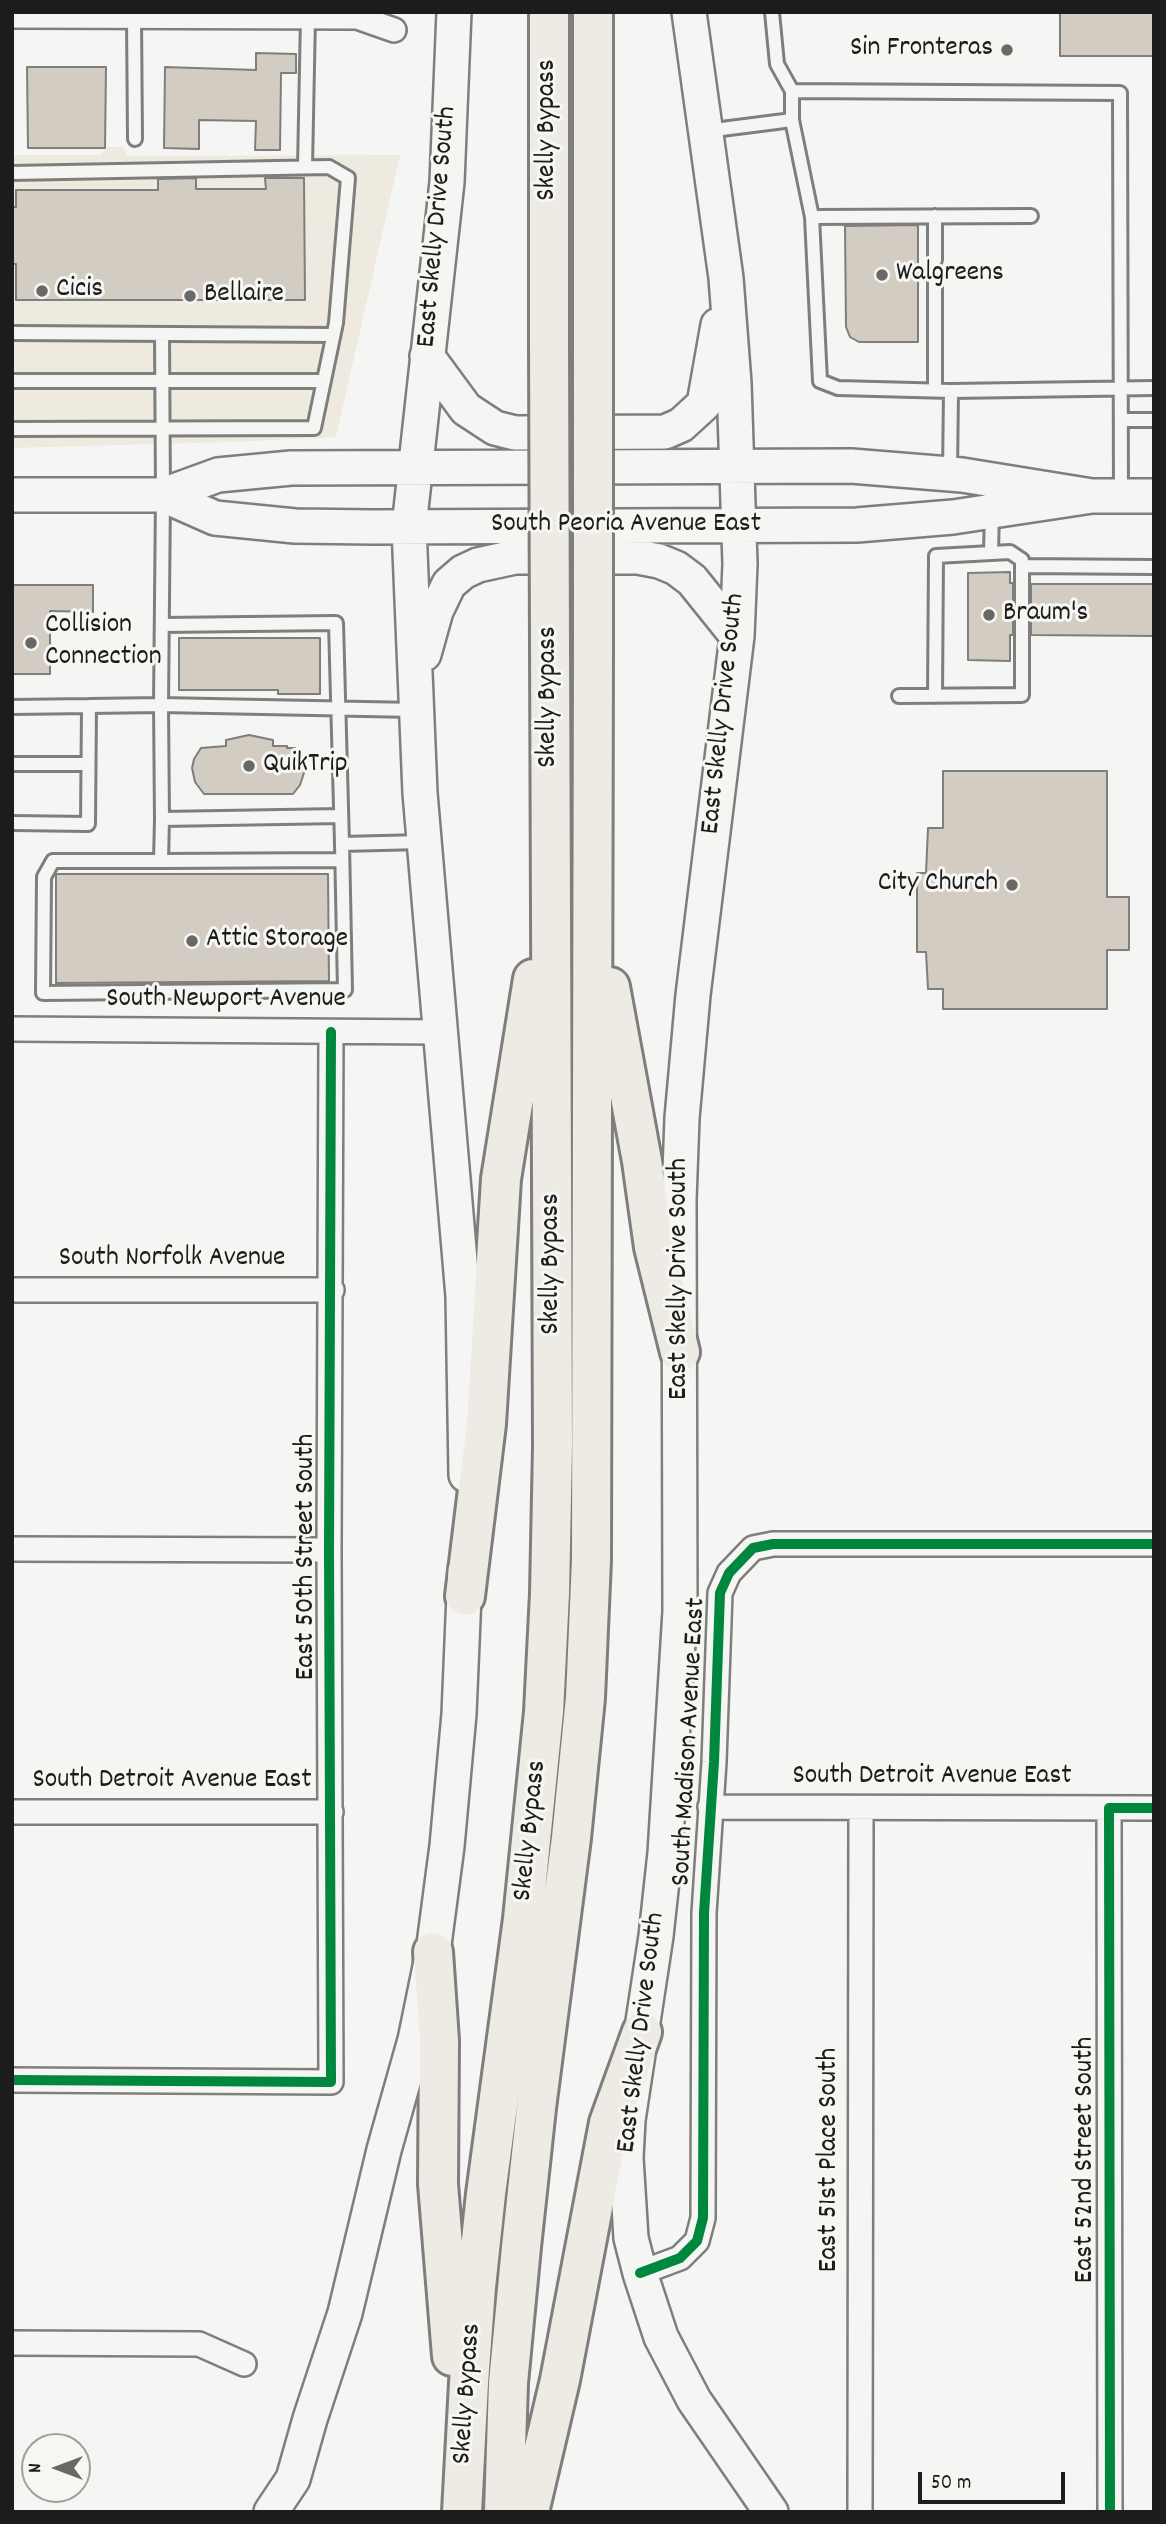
<!DOCTYPE html>
<html>
<head>
<meta charset="utf-8">
<style>
	body { margin:0 }
	#map { position:relative; width:1166px; height:2524px; overflow:hidden; background:#f5f5f3; font-family:Dekko,sans-serif }
	canvas { display:block }
	.frame { position:absolute; inset:0; border:14px solid #1c1c1c; pointer-events:none }
	.north { position:absolute; left:21px; top:2433px; width:70px; height:70px; box-sizing:border-box; background:#f6f6f2; border:2px solid #9f9f9c; border-radius:50%; rotate:270deg; font-size:19px; font-weight:700; line-height:28px; text-align:center; color:#1c1c1c }
	.north::after { content:''; display:block; margin:auto; width:24px; height:32px; background:#686867; clip-path:polygon(50% 0,100% 100%,50% 72%,0 100%) }
	.scale { position:absolute; left:918px; top:2472px; width:147px; height:32px; box-sizing:border-box; border:4px solid #1c1c1c; border-top:0; padding-left:9px; font-size:21px; line-height:24px; white-space:nowrap; color:#1c1c1c; -webkit-text-stroke:5px #f6f6f2; paint-order:stroke }
</style>
</head>
<body>
<div id="map">
<canvas width="1166" height="2524"></canvas>
<div class="frame"></div>
<div class="north">N</div>
<div class="scale">50 m</div>
</div>
<script>
const ctx = document.querySelector('canvas').getContext('2d');
ctx.lineJoin = 'round';
function fillPath(path, color) {
  ctx.fillStyle = color;
  ctx.fill(path, 'evenodd');
}
function shape(rows) {
  const path = new Path2D();
  for (const r of rows) {
    path.moveTo(r[0], r[1]);
    for (let i = 2; i < r.length; i += 2) path.lineTo(r[i], r[i + 1]);
  }
  return path;
}
function strokePath(path, color, width, dash) {
  ctx.strokeStyle = color;
  ctx.lineWidth = width;
  ctx.lineCap = dash ? 'butt' : 'round';
  ctx.setLineDash(dash || []);
  ctx.stroke(path);
}
function drawText(font, color, halo, rows, align = 'center') {
  ctx.font = font + ' Dekko,sans-serif';
  ctx.lineWidth = 6;
  ctx.setLineDash([]);
  ctx.textBaseline = 'middle';
  ctx.strokeStyle = halo;
  ctx.fillStyle = color;
  for (const [text, x, y, turn = 0] of rows) {
    ctx.save();
    ctx.translate(x, y);
    ctx.rotate((+turn || 0) * Math.PI / 180);
    ctx.textAlign = isNaN(turn) ? turn : align;
    if (halo) ctx.strokeText(text, 0, 0);
    ctx.fillText(text, 0, 0);
    ctx.restore();
  }
}
const built = shape([
	[107,147,123,147,127,156,400,155,336,437,230,442,12,448,12,155,101,155]
]);
const building = shape([
	[1060,12,1154,12,1154,56,1060,56,1060,12],
	[256,53,296,54,296,73,281,73,280,150,255,150,256,121,199,120,199,149,164,148,165,67,256,70,256,53],
	[27,67,106,67,105,148,28,148,27,67],
	[196,178,196,189,266,189,265,178,304,178,305,300,16,300,16,264,12,264,12,207,16,207,16,190,158,190,158,179,196,178],
	[918,225,918,342,859,342,850,337,846,327,845,226,918,225],
	[1010,572,1010,583,1013,583,1013,635,1010,635,1010,661,968,660,968,573,1010,572],
	[1031,584,1154,584,1154,636,1031,635,1031,584],
	[12,585,93,585,93,612,50,611,50,674,12,674,12,585],
	[179,638,320,638,320,694,278,694,278,690,179,690,179,638],
	[249,735,273,740,273,746,287,746,287,748,295,748,295,752,301,752,305,770,300,785,293,794,204,794,195,782,192,768,194,759,201,748,226,746,226,740,249,735],
	[943,771,1107,771,1107,897,1129,897,1129,950,1107,950,1107,1009,943,1009,943,989,928,989,926,952,917,952,917,873,926,873,928,828,943,828,943,771],
	[56,874,328,874,329,981,56,983,56,874]
]);
const service = shape([
	[772,12,777,64,792,91],
	[134,17,135,139],
	[706,131,792,120],
	[305,167,308,17],
	[12,173,329,167,348,178,336,323,314,428,12,429],
	[935,216,935,260],
	[812,217,1031,216],
	[935,280,935,389],
	[12,333,333,335],
	[162,334,163,495,161,705,415,710],
	[12,381,324,381],
	[951,391,1154,388],
	[1121,420,1154,420],
	[950,473,951,391,838,388,820,381,812,217,792,120,792,91,1120,93,1121,496],
	[991,553,992,511],
	[1022,566,1154,567],
	[162,625,336,623,342,844,422,842],
	[899,696,1022,695,1022,560,1010,552,936,556,935,696],
	[12,707,89,706],
	[12,764,88,764],
	[162,819,161,861,53,861,44,877,43,993,345,990,342,844],
	[12,823,88,824,89,706,161,705,162,819,341,816],
	[161,861,342,860]
]);
const minor = shape([
	[12,16,357,17,394,30],
	[12,1029,440,1032],
	[12,1290,332,1290],
	[12,1549,329,1550],
	[710,1807,1154,1808],
	[1109,1808,1110,2512],
	[12,1812,331,1812],
	[12,2080,331,2082,329,1550,331,1032],
	[640,2273,680,2258,697,2241,703,2218,704,1913,714,1762,720,1593,729,1573,753,1548,773,1544,1154,1544],
	[12,2343,199,2344,244,2364],
	[860,2512,861,1809]
]);
const secondary = shape([
	[454,12,447,182,409,527,420,793,463,1296,466,1475],
	[689,12,726,278,734,383,740,564,737,636,693,995,682,1118,679,1200,680,1611,665,1853,656,1936,628,2120,626,2158,631,2238,640,2273,661,2337,694,2400,771,2512],
	[427,356,466,409,495,428,515,433,665,432,681,425,704,404,718,325],
	[12,495,163,495,218,475,291,468,851,466,962,475,1092,496],
	[163,495,215,518,295,526,373,527,857,525,953,517,1092,496,1154,496],
	[424,654,436,611,449,584,463,572,478,565,515,557,638,557,659,561,676,568,692,580,737,636],
	[271,2512,293,2479,310,2419,345,2313,384,2150,415,2040,433,1952,447,1846,459,1714,465,1571]
]);
const motorway = shape([
	[549,344,549,12],
	[593,345,593,12],
	[610,987,642,1161,654,1247,680,1352],
	[465,1596,486,1424,501,1179,533,979],
	[433,1952,439,2041,438,2184,452,2356],
	[462,2512,469,2383,476,2287,486,2194,523,1919,544,1712,550,1593,553,1446,550,646],
	[504,2512,508,2383,521,2247,536,2108,571,1838,585,1698,591,1560,593,646],
	[529,2512,560,2380,609,2123,642,2032]
]);
const motorwayBridge = shape([
	[549,344,550,646],
	[593,345,593,646]
]);
const cycleway = shape([
	[12,2080,331,2082,329,1550,331,1032],
	[640,2273,680,2258,697,2241,703,2218,704,1913,714,1762,720,1593,729,1573,753,1548,773,1544,1154,1544],
	[1110,2512,1109,1808,1154,1808]
]);
const markers = [
	[1007,50,7,"#686867"],
	[882,275,7,"#686867"],
	[42,291,7,"#686867"],
	[190,296,7,"#686867"],
	[989,615,7,"#686867"],
	[31,643,7,"#686867"],
	[249,766,7,"#686867"],
	[1012,885,7,"#686867"],
	[192,941,7,"#686867"]
];
const poiNames = [
	["Sin Fronteras",993,50,"right"],
	["Walgreens",896,275],
	["Cicis",56,291],
	["Bellaire",204,296],
	["Braum's",1003,615],
	["Collision",45,627],
	["Connection",45,659],
	["QuikTrip",263,766],
	["City Church",998,885,"right"],
	["Attic Storage",206,941]
];
const streetNames = [
	["Skelly Bypass",549,130,-90],
	["East Skelly Drive South",439,227,-85],
	["South Peoria Avenue East",626,526],
	["Skelly Bypass",550,697,-90],
	["East Skelly Drive South",725,714,-84],
	["South Newport Avenue",226,1001],
	["South Norfolk Avenue",172,1260],
	["Skelly Bypass",553,1264,-90],
	["East Skelly Drive South",681,1279,-90],
	["East 50th Street South",308,1557,-90],
	["South Madison Avenue East",691,1742,-87],
	["South Detroit Avenue East",932,1778],
	["South Detroit Avenue East",172,1782],
	["Skelly Bypass",532,1831,-84],
	["East Skelly Drive South",643,2033,-83],
	["East 51st Place South",831,2160,-90],
	["East 52nd Street South",1087,2160,-90],
	["Skelly Bypass",469,2394,-86]
];
fillPath(built, '#efeae0');
fillPath(building, '#d2ccc3');
strokePath(building, '#7e7e7d', 2);
strokePath(service, '#7e7e7d', 18);
strokePath(minor, '#7e7e7d', 28);
strokePath(secondary, '#7e7e7d', 38);
strokePath(motorway, '#7e7e7d', 44);
strokePath(service, '#f5f5f3', 12);
strokePath(minor, '#f5f5f3', 23);
strokePath(secondary, '#f5f5f3', 33);
strokePath(motorway, '#eeebe4', 38);
strokePath(motorwayBridge, '#7e7e7d', 44, []);
strokePath(motorwayBridge, '#eeebe4', 38);
strokePath(cycleway, '#00873e', 10);
for (const [x, y, r, color] of markers) {
  const dot = new Path2D();
  dot.arc(x, y, r, 0, 2 * Math.PI);
  ctx.fillStyle = color;
  ctx.fill(dot);
  strokePath(dot, '#f6f6f2', 2.5);
}
drawText('28px', '#1c1c1c', '#f6f6f2', poiNames, 'left');
drawText('28px', '#1c1c1c', '#f6f6f2', streetNames);
</script>
</body>
</html>
